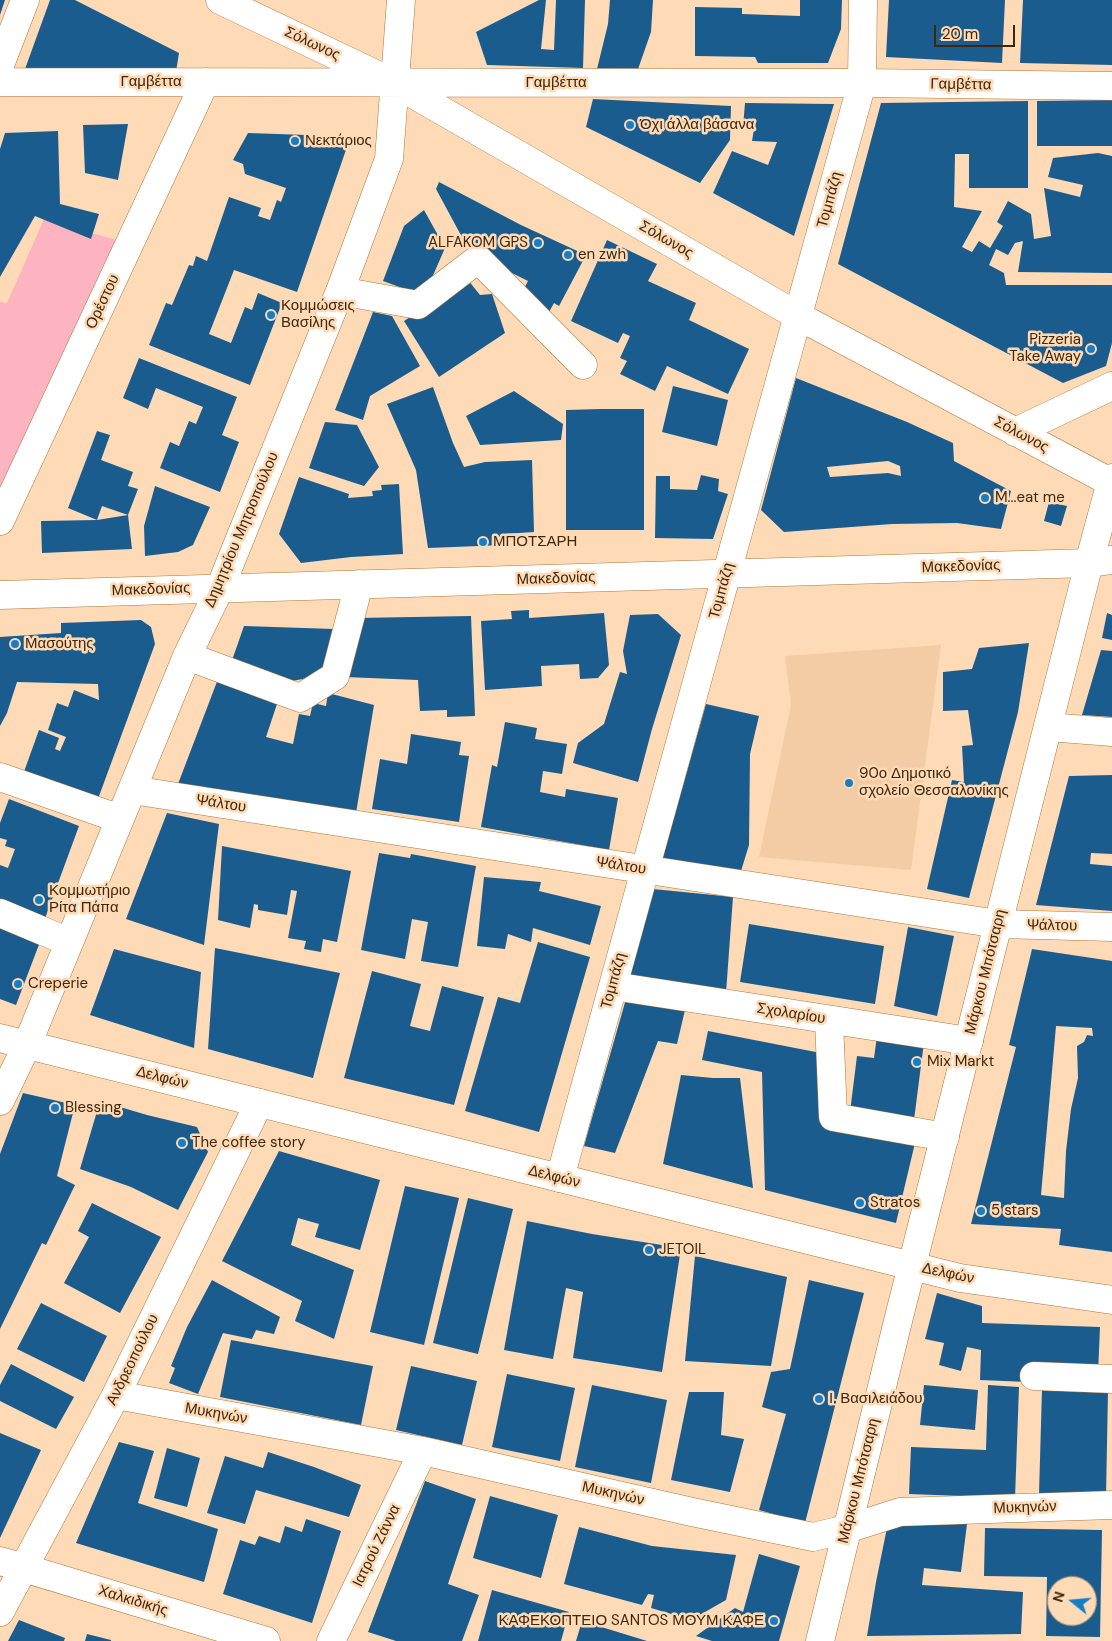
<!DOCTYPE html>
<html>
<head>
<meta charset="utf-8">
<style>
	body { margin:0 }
	#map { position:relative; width:1112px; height:1641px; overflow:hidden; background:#ffdab6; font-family:"DM Sans",sans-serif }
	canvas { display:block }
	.north { position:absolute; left:1047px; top:1576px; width:50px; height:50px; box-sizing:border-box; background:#ffdab6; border:1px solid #b29272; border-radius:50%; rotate:287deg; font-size:14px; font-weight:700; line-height:20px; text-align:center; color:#3e270d }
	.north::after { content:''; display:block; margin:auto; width:18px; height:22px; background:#147fc9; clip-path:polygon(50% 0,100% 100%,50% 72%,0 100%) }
	.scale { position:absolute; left:934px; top:25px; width:81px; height:22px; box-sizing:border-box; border:2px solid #3e270d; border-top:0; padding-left:6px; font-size:15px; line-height:18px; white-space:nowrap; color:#3e270d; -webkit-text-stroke:4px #ffdab6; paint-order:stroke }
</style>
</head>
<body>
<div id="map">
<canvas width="1112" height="1641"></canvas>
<div class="north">N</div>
<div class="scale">20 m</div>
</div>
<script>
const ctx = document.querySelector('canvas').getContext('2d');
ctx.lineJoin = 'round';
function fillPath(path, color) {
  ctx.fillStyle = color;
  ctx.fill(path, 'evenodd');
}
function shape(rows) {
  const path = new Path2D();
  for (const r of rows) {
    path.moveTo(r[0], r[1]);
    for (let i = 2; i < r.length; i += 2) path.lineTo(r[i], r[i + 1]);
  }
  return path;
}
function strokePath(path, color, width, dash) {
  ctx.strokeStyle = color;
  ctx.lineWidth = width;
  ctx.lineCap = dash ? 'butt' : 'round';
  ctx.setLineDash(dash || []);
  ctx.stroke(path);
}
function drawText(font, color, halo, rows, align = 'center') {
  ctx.font = font + ' "DM Sans",sans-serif';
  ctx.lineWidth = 5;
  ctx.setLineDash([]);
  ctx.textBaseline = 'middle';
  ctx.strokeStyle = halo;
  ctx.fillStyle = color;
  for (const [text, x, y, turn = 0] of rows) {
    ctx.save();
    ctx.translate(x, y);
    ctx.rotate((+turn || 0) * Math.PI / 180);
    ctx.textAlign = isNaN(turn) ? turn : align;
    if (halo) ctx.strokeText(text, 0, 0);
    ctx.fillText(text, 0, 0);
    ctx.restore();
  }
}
const built = shape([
	[941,645,911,870,759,857,791,705,785,656]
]);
const green = shape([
	[44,219,123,242,0,513,0,302,7,303]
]);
const building = shape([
	[0,0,5,0,0,15],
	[50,0,75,0,179,53,175,78,25,69],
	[539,0,546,0,541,49,554,50,556,0,585,0,583,68,487,65,476,32],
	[610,0,653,0,651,32,637,72,597,69,608,24],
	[800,0,842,0,841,29,828,63,758,63,755,57,695,56,695,7,742,8,742,14,800,16],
	[889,0,1005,0,1002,63,886,57],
	[1023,0,1112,0,1112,65,1020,63],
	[593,99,731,106,730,140,700,183,586,127],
	[1112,100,1112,146,1037,146,1037,101],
	[1028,101,1028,188,969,188,969,154,955,154,954,207,982,211,962,247,972,252,979,241,990,248,1003,226,997,222,1008,201,1031,214,1034,239,1051,236,1044,188,1080,197,1083,185,1048,177,1053,158,1098,153,1112,156,1112,273,1018,272,1023,241,1015,243,1008,255,996,249,989,265,1004,273,1006,285,1112,285,1112,343,1106,366,1063,383,838,264,881,103],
	[745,103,834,104,794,236,713,193,732,151,768,165,777,142,752,141,754,129,743,127],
	[128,124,118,180,85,173,83,125],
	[58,131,60,204,99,214,91,239,35,216,0,277,0,149,5,133],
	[248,133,336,136,348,144,297,292,234,270,209,334,231,343,245,307,252,310,258,293,282,303,250,385,149,345,166,303,172,305,189,265,193,266,196,256,207,261,229,197,261,208,258,216,270,220,277,200,281,202,286,188,245,174,243,164,233,160],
	[439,182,521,225,586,255,559,306,554,303,549,312,520,296,528,281,470,252,436,189],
	[424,210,445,248,424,296,383,281,404,226],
	[607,240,657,264,648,281,696,303,689,320,749,349,728,394,667,366,655,391,620,374,627,361,620,358,630,336,623,333,618,343,571,321],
	[468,280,480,295,492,294,505,333,439,377,404,321],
	[373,312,392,316,420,366,370,396,363,420,335,410],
	[139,358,237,397,222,435,239,442,220,492,160,468,170,442,179,446,189,421,196,424,203,407,156,388,148,409,123,398],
	[796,378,907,422,953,443,954,461,1011,491,1001,529,957,523,892,524,784,532,761,510],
	[888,461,900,466,901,476,888,473,830,477,827,467],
	[673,386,728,400,717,446,662,432],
	[433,387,453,443,464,467,485,462,532,460,534,532,504,534,504,545,428,548,416,470,387,404],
	[514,391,563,424,561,440,480,445,466,416],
	[600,409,644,409,644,530,566,530,566,410],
	[325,422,357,425,379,467,364,486,309,468],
	[97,431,110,435,101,460,133,472,128,486,138,489,128,515,102,506,97,520,128,515,132,549,42,553,41,521,97,520,68,508],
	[701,475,719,479,718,491,728,494,713,539,655,538,656,476,670,476,670,489,697,490],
	[299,477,349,494,348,498,373,496,372,491,382,490,381,485,399,484,403,554,351,557,301,563,279,534],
	[155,486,210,507,193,545,178,552,145,556,144,526],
	[1049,502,1067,506,1061,526,1044,521],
	[529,610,529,618,604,613,609,665,598,678,580,679,579,664,541,666,542,686,485,690,481,621,512,619,511,611],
	[1107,613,1112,615,1112,640,1102,638],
	[658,614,681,635,652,729,638,782,573,763,578,743,604,724,620,672,627,674,623,651,630,615],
	[471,616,475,716,447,717,447,710,420,711,418,680,345,677,356,618],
	[141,620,151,627,155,644,95,807,21,780,39,730,59,738,55,749,60,751,66,737,48,730,57,703,68,707,74,690,99,700,98,684,17,682,7,713,0,726,0,637,61,633,61,623],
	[244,626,334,629,330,674,281,683,230,666],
	[1029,643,1018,712,969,898,927,889,952,780,964,782,962,746,973,745,968,710,943,711,943,672,972,669,979,648],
	[1101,650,1112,651,1112,717,1082,715],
	[218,679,278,701,266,737,293,744,299,714,310,716,313,703,326,706,328,693,374,705,355,819,178,784],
	[706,704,759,716,750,754,749,845,741,871,662,860],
	[505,722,537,728,535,739,567,744,562,774,543,771,540,792,565,797,566,789,618,798,609,850,481,827,492,765,497,767],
	[411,734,461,742,459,755,469,756,459,822,372,809,380,759,407,764],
	[1112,775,1112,854,1091,853,1090,864,1112,866,1112,911,1036,905,1069,776],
	[9,799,79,826,43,924,0,908,0,865,8,868,15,849,5,846,7,840,0,838,0,823],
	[167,813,219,824,204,945,126,919],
	[222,846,351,871,337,942,323,939,321,952,304,949,306,941,288,938,297,891,291,890,287,915,258,910,258,905,254,904,250,928,218,920],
	[379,853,410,858,411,854,476,866,458,967,421,961,428,922,412,919,405,959,361,950],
	[484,877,541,882,539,891,601,906,590,945,533,928,531,942,508,934,505,949,477,946],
	[653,889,733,897,726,993,629,977],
	[749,924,884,946,875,1004,740,982],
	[0,927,40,942,16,1005,0,999],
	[908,927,954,936,937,1016,894,1006],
	[538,942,590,957,539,1132,465,1111,498,997,520,1003],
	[215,948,340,973,313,1078,208,1049],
	[114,949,201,972,194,1048,90,1015],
	[1032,949,1112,961,1112,1252,1059,1245,1061,1229,971,1224,1016,1047,1009,1045],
	[1056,1026,1092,1028,1093,1036,1087,1035,1084,1042,1077,1046,1078,1078,1071,1109,1066,1151,1064,1198,1041,1195],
	[372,971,421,984,410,1026,430,1031,442,986,484,997,454,1105,344,1078],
	[626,999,685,1010,677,1044,658,1041,615,1153,584,1146],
	[708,1031,826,1054,827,1126,915,1143,896,1223,765,1190,762,1072,702,1060],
	[877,1036,924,1042,914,1120,850,1112,857,1056,874,1058],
	[681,1075,713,1078,740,1078,753,1188,663,1164],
	[23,1093,75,1105,57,1176,75,1185,46,1245,42,1243,0,1329,0,1154],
	[100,1101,147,1115,197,1127,208,1152,178,1210,131,1187,80,1169],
	[279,1151,380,1180,360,1250,315,1237,319,1224,298,1218,291,1245,354,1270,334,1339,295,1321,302,1301,222,1261],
	[405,1186,459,1198,424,1345,370,1332],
	[468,1198,513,1209,478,1354,433,1343],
	[92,1203,161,1237,120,1313,64,1283,89,1237,78,1231],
	[527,1221,592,1234,681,1248,662,1372,573,1358,583,1292,566,1288,553,1359,504,1350],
	[695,1256,787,1277,771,1366,685,1361],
	[212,1280,280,1317,274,1334,256,1330,252,1339,223,1333,198,1394,169,1383,175,1368,171,1366,187,1327],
	[809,1280,864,1293,805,1523,759,1510,786,1414,762,1407,771,1372,790,1369],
	[937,1293,982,1306,982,1323,1100,1327,1098,1374,1028,1382,980,1380,981,1350,967,1347,961,1371,939,1365,944,1343,925,1339],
	[41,1303,107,1336,84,1382,17,1349],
	[231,1340,373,1366,361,1425,220,1397],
	[11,1364,74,1397,56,1429,0,1401,0,1385],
	[411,1366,477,1381,462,1445,396,1430],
	[507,1374,575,1388,560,1461,492,1447],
	[592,1385,667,1400,651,1483,575,1467],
	[924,1385,978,1390,975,1430,920,1425],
	[988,1385,1019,1387,1015,1498,909,1494,911,1447,986,1450],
	[1042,1389,1108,1391,1106,1496,1039,1494],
	[689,1392,724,1392,721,1435,744,1439,730,1492,671,1480],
	[0,1433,41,1450,0,1538],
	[119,1442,154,1451,138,1503,218,1529,204,1582,76,1543],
	[167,1448,200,1458,187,1507,154,1498],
	[268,1452,314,1467,361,1485,349,1517,256,1490,245,1524,207,1513,225,1456,263,1468],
	[425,1481,476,1499,448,1584,479,1595,462,1641,396,1641,368,1632],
	[490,1496,558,1515,541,1578,473,1558],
	[889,1518,967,1524,961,1572,924,1568,922,1585,1023,1592,1021,1634,867,1636,876,1582],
	[306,1519,341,1531,312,1623,223,1594,240,1540,255,1545,259,1536,280,1543,285,1526,302,1532],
	[579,1527,652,1546,736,1555,726,1600,691,1620,651,1608,654,1595,648,1594,642,1605,564,1584],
	[985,1528,1102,1530,1100,1637,1046,1636,1047,1577,984,1576],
	[1057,1586,1087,1586,1087,1616,1057,1616],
	[759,1554,800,1566,779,1641,712,1641,696,1636,735,1608,743,1612],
	[492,1590,569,1612,561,1641,478,1641],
	[19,1620,65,1638,64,1641,8,1641],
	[582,1621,647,1641,576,1641],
	[87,1634,111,1640,111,1641,85,1641]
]);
const minor = shape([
	[220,0,394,83,798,316,1112,483],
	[0,65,25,0],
	[0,82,862,83,1112,86],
	[340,291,418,305,478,259,583,365],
	[1015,432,1112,386],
	[0,521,205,82],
	[0,595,1089,563,1112,560],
	[187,656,300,698,335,676,359,584],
	[1048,727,1112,732],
	[0,777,120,819],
	[132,790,998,924,1112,927],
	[0,913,69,942],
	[613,986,969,1041],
	[829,1020,833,1117,945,1137],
	[0,1101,27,1045,187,656,220,588,340,291,389,159,401,0],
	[560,1178,862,83,863,0],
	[1034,1376,1112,1379],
	[116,1395,423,1451,692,1512,813,1537,847,1529,900,1512,1112,1505],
	[0,1561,266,1641],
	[0,1612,116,1395,259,1103],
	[331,1641,423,1451]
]);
const major = shape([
	[0,1038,960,1278,1112,1300],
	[820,1641,897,1325,1089,563,1112,478]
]);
const markers = [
	[630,125,5,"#147fc9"],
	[295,141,5,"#147fc9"],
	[538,243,5,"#147fc9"],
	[568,255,5,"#147fc9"],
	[271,315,5,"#147fc9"],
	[1091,349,5,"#147fc9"],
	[985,498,5,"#147fc9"],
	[483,542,5,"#147fc9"],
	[15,644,5,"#147fc9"],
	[849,783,5,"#147fc9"],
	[39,900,5,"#147fc9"],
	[18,984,5,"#147fc9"],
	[917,1062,5,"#147fc9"],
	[55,1108,5,"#147fc9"],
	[182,1143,5,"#147fc9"],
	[860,1203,5,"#147fc9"],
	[981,1211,5,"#147fc9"],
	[649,1250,5,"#147fc9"],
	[819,1399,5,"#147fc9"],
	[774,1621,5,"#147fc9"]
];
const streetNames = [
	["Σόλωνος",312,44,25],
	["Γαμβέττα",151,82],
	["Γαμβέττα",556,83],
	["Γαμβέττα",961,85,1],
	["Τομπάζη",830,200,-75],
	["Σόλωνος",666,240,30],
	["Ορέστου",103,302,-65],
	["Σόλωνος",1021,435,28],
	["Δημητρίου Μητροπούλου",242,530,-67],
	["Μακεδονίας",961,567,-2],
	["Μακεδονίας",556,579,-2],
	["Μακεδονίας",151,590,-2],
	["Τομπάζη",722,591,-75],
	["Ψάλτου",221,804,9],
	["Ψάλτου",621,866,9],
	["Ψάλτου",1052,926,1],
	["Μάρκου Μπότσαρη",986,972,-76],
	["Τομπάζη",614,981,-75],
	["Σχολαρίου",791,1014,9],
	["Δελφών",162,1078,14],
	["Δελφών",554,1177,14],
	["Δελφών",948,1274,12],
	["Ανδρεοπούλου",133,1360,-64],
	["Μυκηνών",216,1414,10],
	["Μάρκου Μπότσαρη",859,1481,-76],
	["Μυκηνών",613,1494,13],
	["Μυκηνών",1025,1508,-2],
	["Ιατρού Ζάννα",377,1546,-64],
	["Χαλκιδικής",133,1601,17]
];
const poiNames = [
	["Όχι άλλα βάσανα",640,125],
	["Νεκτάριος",305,141],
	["ALFAKOM GPS",528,243,"right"],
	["en zwh",578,255],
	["Κομμώσεις",281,306],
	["Βασίλης",281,323],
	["Pizzeria",1081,340,"right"],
	["Take Away",1081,357,"right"],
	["M...eat me",995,498],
	["ΜΠΟΤΣΑΡΗ",493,542],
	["Μασούτης",25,644],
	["90ο Δημοτικό",859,774],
	["σχολείο Θεσσαλονίκης",859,791],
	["Κομμωτήριο",49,891],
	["Ρίτα Πάπα",49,908],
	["Creperie",28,984],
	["Mix Markt",927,1062],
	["Blessing",65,1108],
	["The coffee story",192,1143],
	["Stratos",870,1203],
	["5 stars",991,1211],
	["JETOIL",659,1250],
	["Ι. Βασιλειάδου",829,1399],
	["ΚΑΦΕΚΟΠΤΕΙΟ SANTOS ΜΟΥΜ ΚΑΦΕ",764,1621,"right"]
];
fillPath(built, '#f3cca5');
fillPath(green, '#feb3c1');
fillPath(building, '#1b5c8f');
strokePath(minor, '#af7739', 29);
strokePath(major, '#af7739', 29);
strokePath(minor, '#fff', 28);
strokePath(major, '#fff', 28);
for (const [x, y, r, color] of markers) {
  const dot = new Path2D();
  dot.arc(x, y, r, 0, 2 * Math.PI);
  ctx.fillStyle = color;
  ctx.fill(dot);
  strokePath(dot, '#ffdab6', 2);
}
drawText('15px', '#3e270d', '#ffdab6', streetNames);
drawText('15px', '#3e270d', '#ffdab6', poiNames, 'left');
</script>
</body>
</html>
